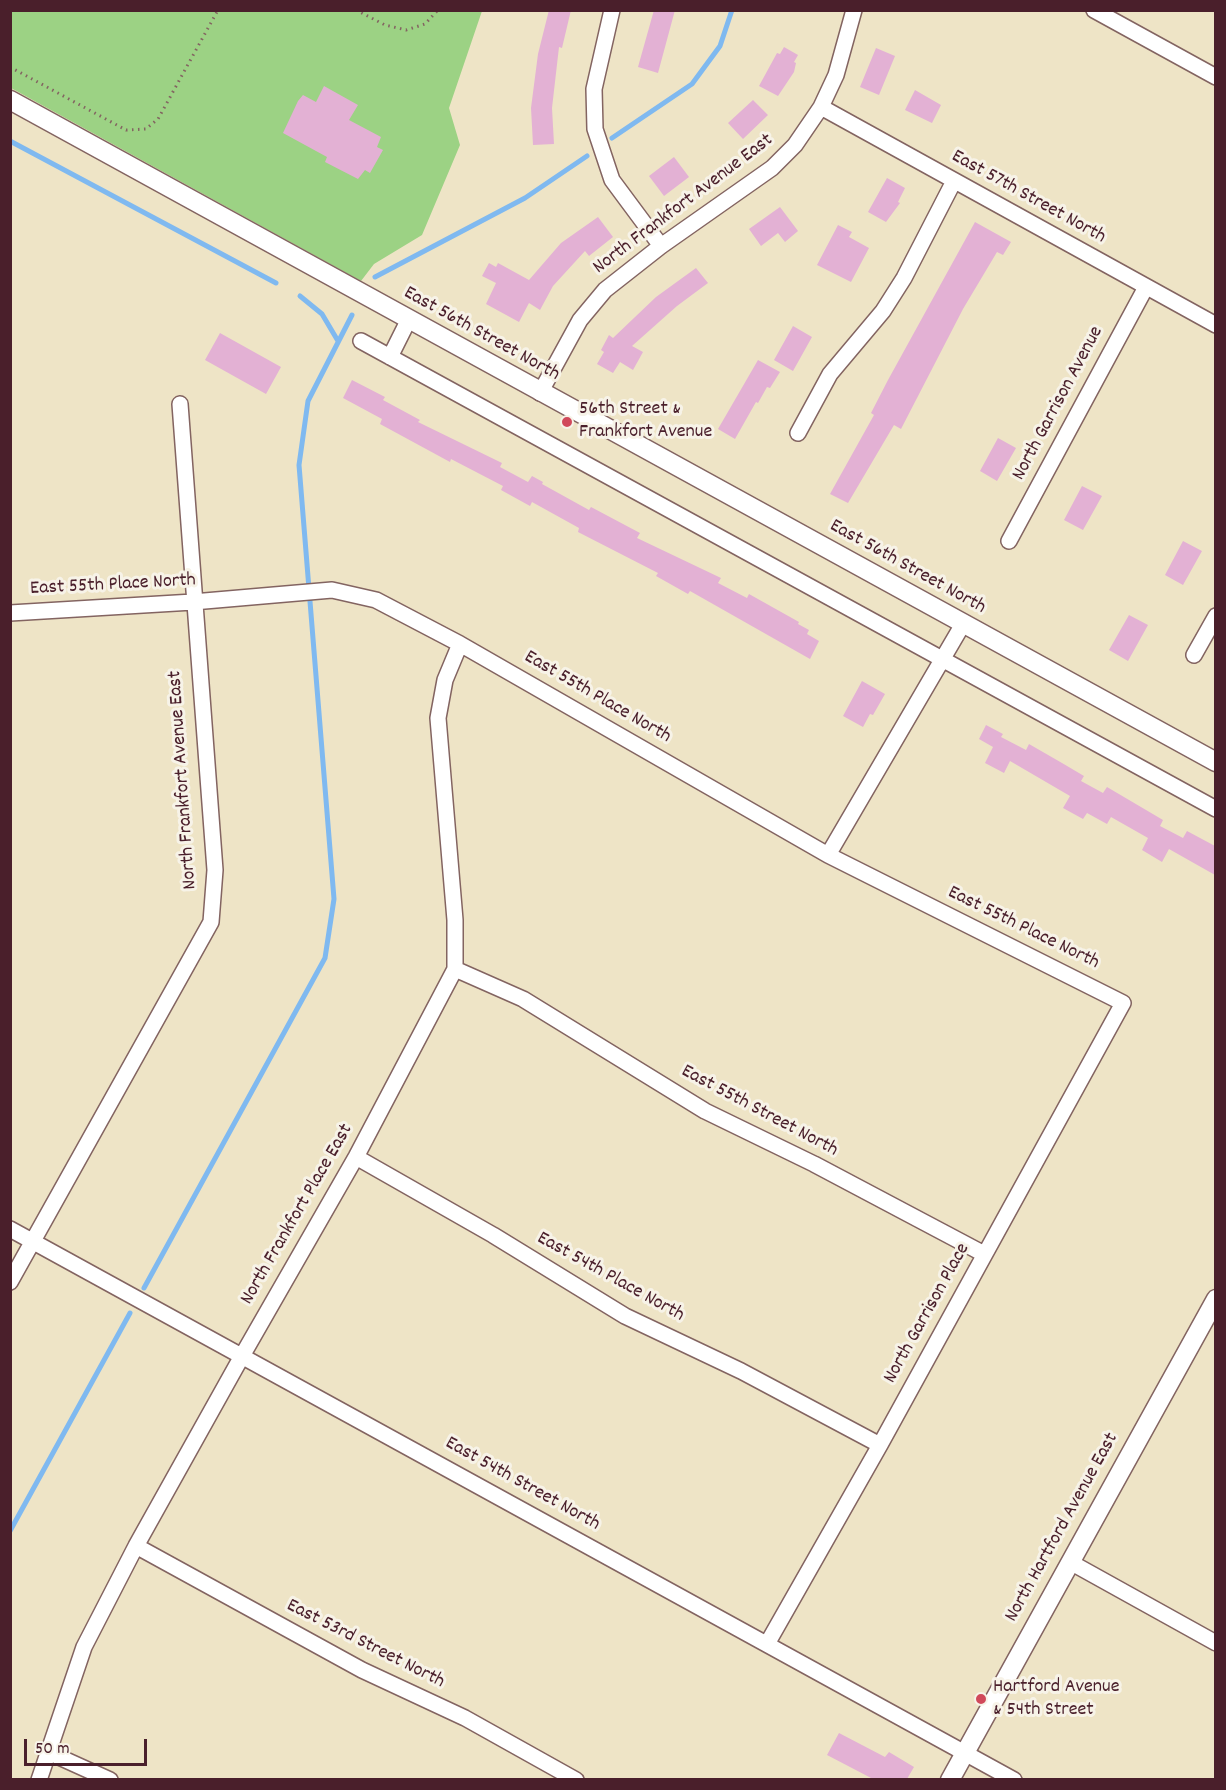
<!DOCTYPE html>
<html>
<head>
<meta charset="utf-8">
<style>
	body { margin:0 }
	#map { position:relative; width:1226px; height:1790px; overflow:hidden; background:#eee4c6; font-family:Dekko,sans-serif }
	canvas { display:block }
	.frame { position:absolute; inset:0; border:12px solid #4a1f2b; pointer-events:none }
	.scale { position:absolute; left:24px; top:1739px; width:123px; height:27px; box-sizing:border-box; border:3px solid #4a1f2b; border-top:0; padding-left:8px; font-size:18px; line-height:21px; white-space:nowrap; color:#4a1f2b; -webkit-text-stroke:4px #f7f3e8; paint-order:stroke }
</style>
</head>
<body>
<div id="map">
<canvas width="1226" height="1790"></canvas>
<div class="frame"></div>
<div class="scale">50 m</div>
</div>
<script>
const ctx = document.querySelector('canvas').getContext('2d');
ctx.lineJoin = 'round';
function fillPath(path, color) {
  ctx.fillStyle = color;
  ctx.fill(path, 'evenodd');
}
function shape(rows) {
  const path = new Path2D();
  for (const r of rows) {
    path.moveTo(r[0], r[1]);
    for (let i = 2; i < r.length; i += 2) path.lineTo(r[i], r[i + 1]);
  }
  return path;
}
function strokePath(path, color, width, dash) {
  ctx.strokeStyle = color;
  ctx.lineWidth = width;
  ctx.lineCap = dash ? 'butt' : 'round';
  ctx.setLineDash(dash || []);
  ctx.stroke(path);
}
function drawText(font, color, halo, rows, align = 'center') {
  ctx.font = font + ' Dekko,sans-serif';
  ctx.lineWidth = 6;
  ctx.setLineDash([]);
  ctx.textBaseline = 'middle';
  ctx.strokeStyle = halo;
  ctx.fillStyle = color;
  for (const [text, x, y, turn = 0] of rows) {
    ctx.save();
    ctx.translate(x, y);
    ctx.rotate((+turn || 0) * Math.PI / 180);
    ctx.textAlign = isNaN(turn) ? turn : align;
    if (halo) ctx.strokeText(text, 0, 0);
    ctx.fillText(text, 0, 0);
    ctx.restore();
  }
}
const green = shape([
	[11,11,482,11,449,108,460,145,422,235,374,264,361,281,11,88]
]);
const stream = shape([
	[612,138,692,84,720,46,732,10],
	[10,141,276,283],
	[375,277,525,198,587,156],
	[300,296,322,314,338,341],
	[144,1288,325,958,334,899,299,465,308,401,352,315],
	[10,1531,130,1313]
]);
const building = shape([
	[549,10,571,10,562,48,559,47,552,108,554,144,533,145,531,108,538,54],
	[654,10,675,10,658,73,638,67],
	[784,47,798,55,794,62,796,63,794,72,778,96,759,86,777,53,780,54],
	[876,48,895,56,879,95,860,87],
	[324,86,358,105,349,120,381,137,377,147,383,150,370,173,365,170,358,179,325,162,327,157,283,133,298,101,303,95,316,102],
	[915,90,941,105,932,123,905,110],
	[753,100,768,115,743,139,728,123],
	[674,157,689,177,664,196,649,176],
	[887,178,905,188,898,202,900,203,886,222,868,212],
	[780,207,798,231,785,242,778,233,761,246,749,229],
	[598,217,613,237,589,256,585,251,553,286,540,310,529,303,519,322,486,304,496,283,482,276,489,263,496,267,498,263,529,280,561,243],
	[975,222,1011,242,1003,255,997,252,963,309,901,429,894,425,848,503,830,494,874,415,871,413,888,380],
	[838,225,852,232,849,237,869,248,851,282,817,265],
	[696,268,708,283,677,306,632,346,643,352,633,370,620,362,613,373,597,364,604,352,601,350,609,335,613,338,656,297],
	[793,326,812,337,793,371,774,360],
	[220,333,281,367,266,394,205,360],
	[758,360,780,372,770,388,767,387,758,403,756,402,735,439,718,429],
	[352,380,385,397,383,400,420,420,418,422,502,463,500,467,528,482,532,476,543,482,542,484,589,510,591,507,640,533,637,538,721,578,718,583,747,598,749,594,799,622,798,624,809,630,807,634,819,641,810,659,690,591,688,594,656,576,658,573,578,532,579,528,532,502,530,506,501,490,503,486,451,459,450,462,380,424,382,419,343,398],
	[998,438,1016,448,997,481,980,471],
	[1082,486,1102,496,1083,530,1064,520],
	[1183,541,1202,551,1183,585,1165,575],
	[1129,615,1148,625,1128,661,1109,650],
	[862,681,885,694,873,715,870,714,863,727,843,716],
	[986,725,1003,734,1001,737,1026,750,1029,744,1062,763,1084,776,1081,781,1103,793,1107,787,1163,820,1160,826,1183,838,1187,831,1215,846,1215,875,1169,849,1162,862,1142,850,1148,838,1111,817,1107,824,1087,813,1083,819,1063,808,1070,796,1010,761,1004,773,985,763,993,747,979,739],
	[839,1733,885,1757,889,1752,914,1767,907,1779,873,1779,827,1755]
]);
const path = shape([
	[356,10,385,25,406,30,425,24,438,10],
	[10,67,126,130,146,129,158,119,218,10]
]);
const minor = shape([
	[612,10,594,89,595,129,612,180,661,246],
	[1094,10,1216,77],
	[821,107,1216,325],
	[361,341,1216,809],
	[390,357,408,321],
	[540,393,580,320,605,290,661,246,772,168,795,145,821,107,836,75,854,10],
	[798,433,830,374,883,311,904,278,954,181],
	[1009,541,1146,287],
	[10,613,193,602,332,590,376,600,460,644,828,855,1123,1003,880,1445,767,1644],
	[1194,655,1216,616],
	[828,855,963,624],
	[455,969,523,999,705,1111,814,1164,984,1254],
	[356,1157,493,1235,625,1316,741,1371,880,1445],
	[10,1229,1014,1780],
	[10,1282,211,922,215,870,180,404],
	[136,1546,362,1670,465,1718,576,1780],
	[1070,1562,1216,1643],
	[48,1752,110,1780],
	[39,1780,84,1647,136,1546,242,1356,356,1157,455,969,455,920,438,718,445,680,460,644]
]);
const tertiary = shape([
	[10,100,1216,762],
	[950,1780,1216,1299]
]);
const markers = [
	[567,422,6,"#d1495b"],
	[981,1699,6,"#d1495b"]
];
const streetNames = [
	["East 57th Street North",1028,198,29],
	["North Frankfort Avenue East",684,205,-37],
	["East 56th Street North",481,335,29],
	["North Garrison Avenue",1059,404,-62],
	["East 56th Street North",907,568,29],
	["East 55th Place North",113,586,-3],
	["East 55th Place North",597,698,30],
	["North Frankfort Avenue East",184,780,-94],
	["East 55th Place North",1023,929,26],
	["East 55th Street North",759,1112,28],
	["North Frankfort Place East",298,1215,-60],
	["East 54th Place North",610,1278,29],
	["North Garrison Place",928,1314,-61],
	["East 54th Street North",522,1485,29],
	["North Hartford Avenue East",1063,1528,-61],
	["East 53rd Street North",365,1645,27]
];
const poiNames = [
	["56th Street &",579,410],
	["Frankfort Avenue",579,433],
	["Hartford Avenue",993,1688],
	["& 54th Street",993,1711]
];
fillPath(green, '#9cd284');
strokePath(stream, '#7fb9f0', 5);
fillPath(building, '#e3b1d4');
strokePath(minor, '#836461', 18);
strokePath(tertiary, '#836461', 21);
strokePath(path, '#836461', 3, [1.5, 4.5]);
strokePath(minor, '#fff', 15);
strokePath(tertiary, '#fff', 18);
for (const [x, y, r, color] of markers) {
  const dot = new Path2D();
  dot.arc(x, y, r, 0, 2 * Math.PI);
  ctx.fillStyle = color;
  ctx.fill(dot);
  strokePath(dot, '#f7f3e8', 2);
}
drawText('20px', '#4a1f2b', '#f7f3e8', streetNames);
drawText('20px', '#4a1f2b', '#f7f3e8', poiNames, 'left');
</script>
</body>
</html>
